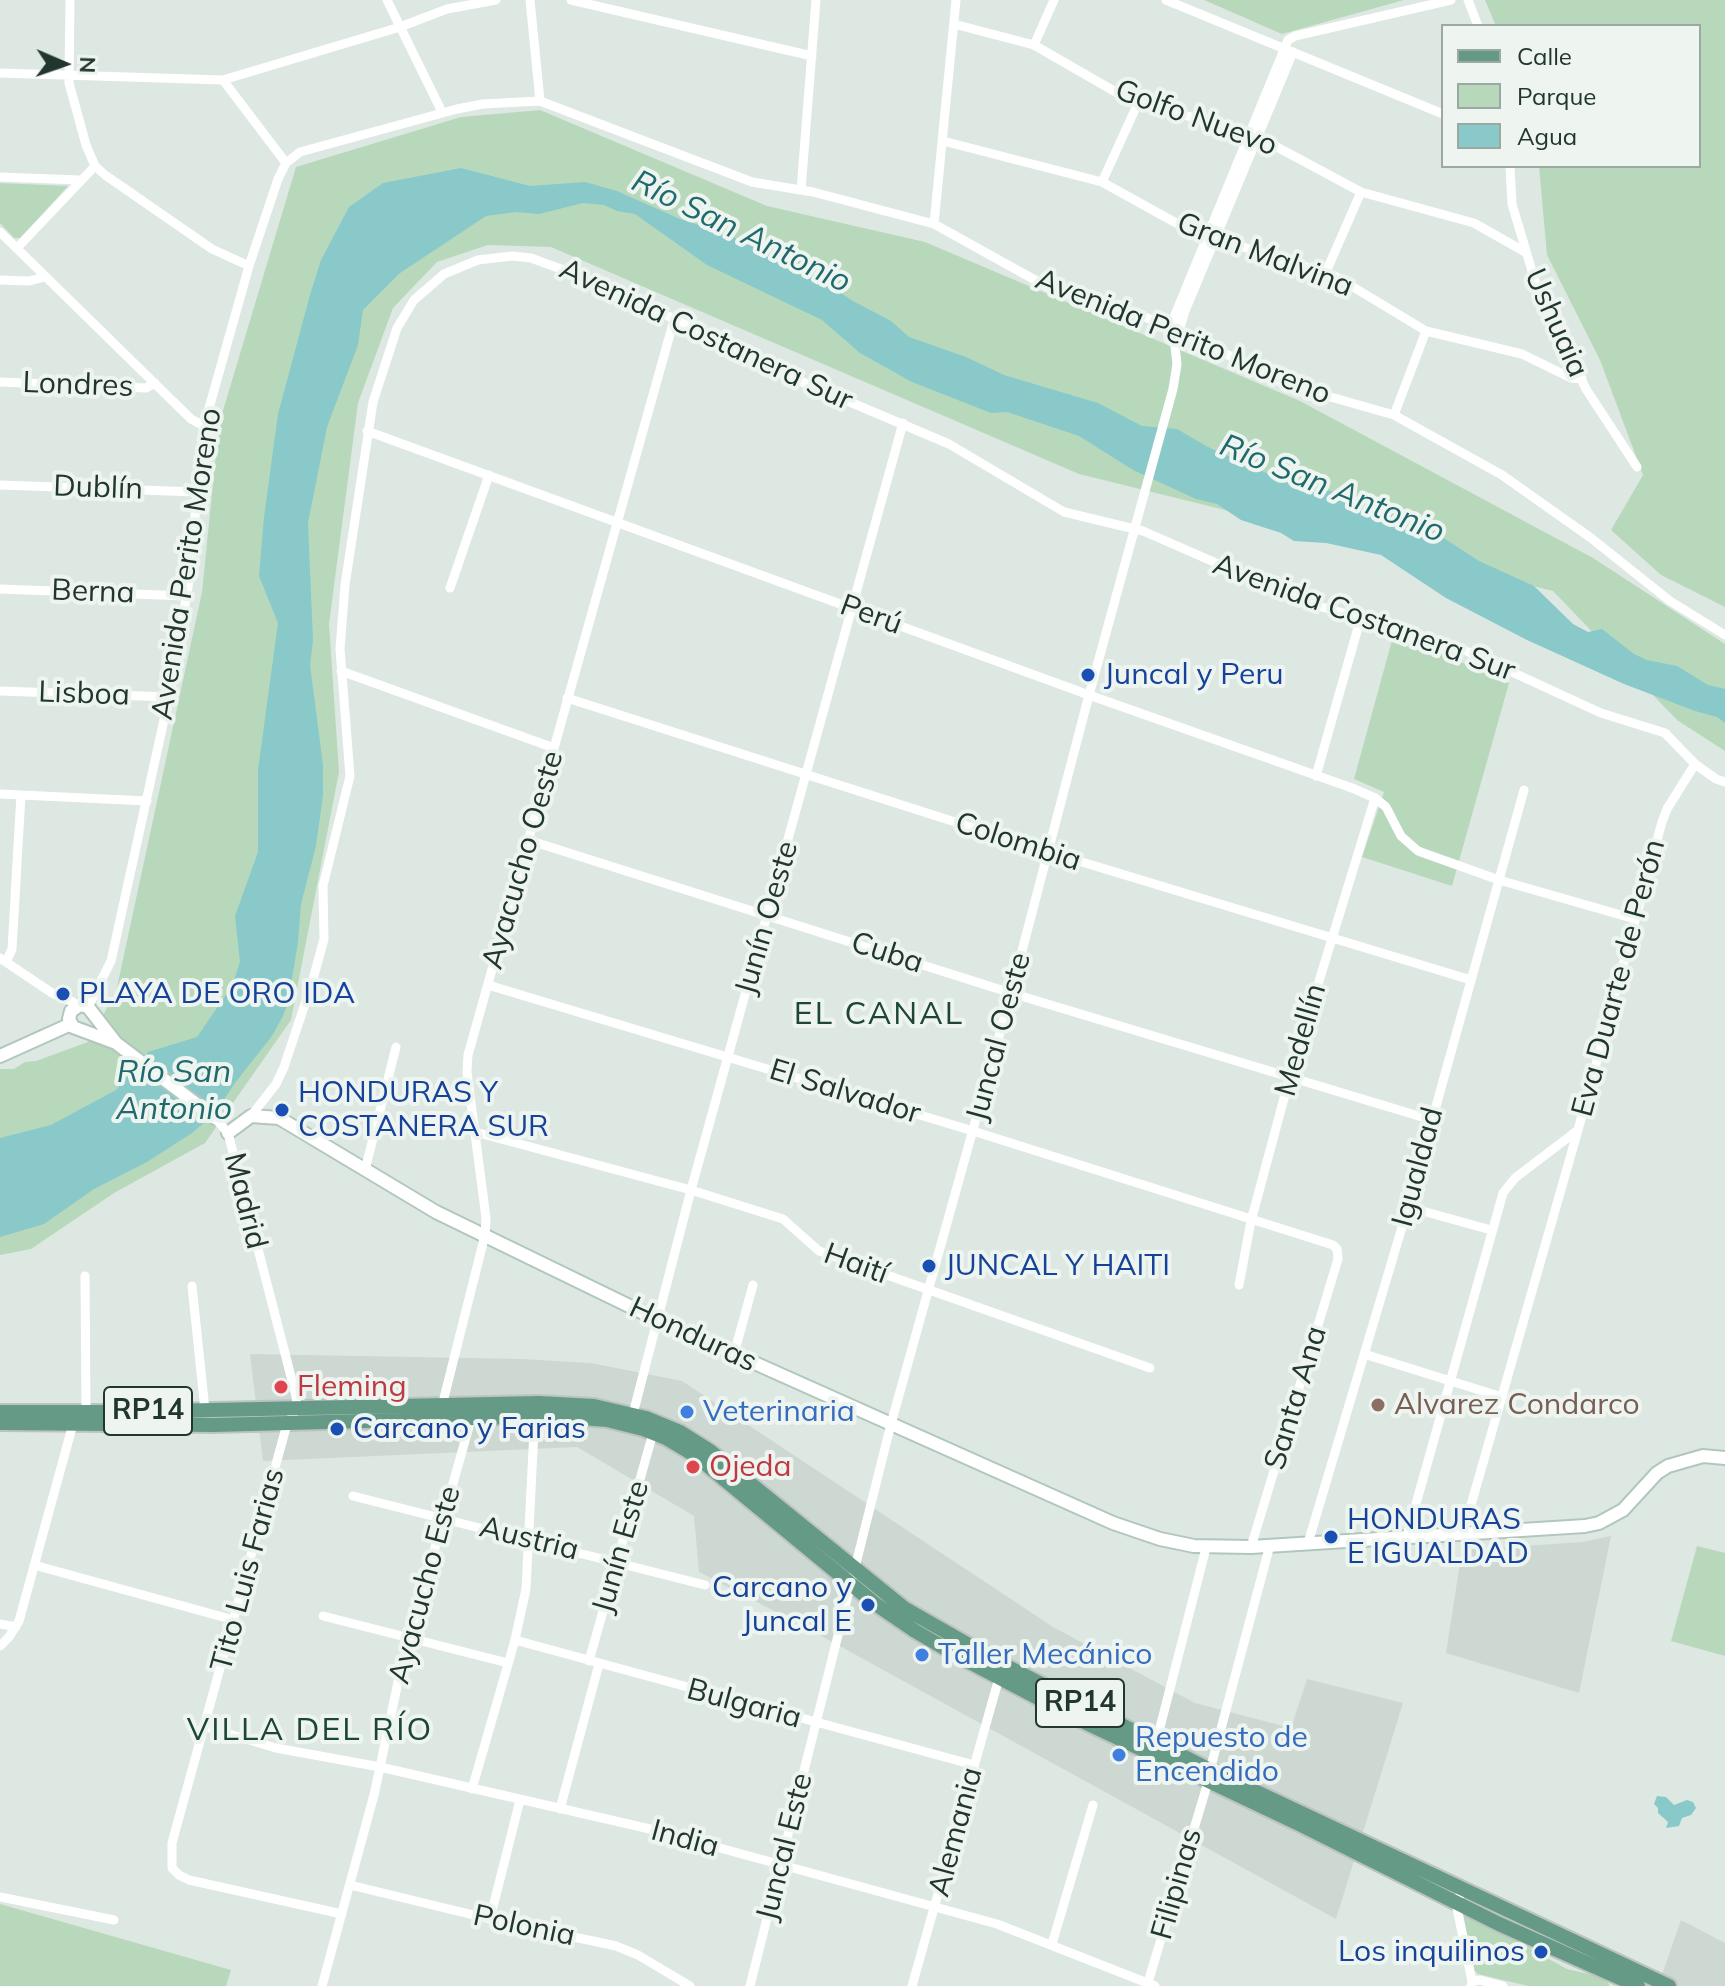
<!DOCTYPE html>
<html>
<head>
<meta charset="utf-8">
<style>
	body { margin:0 }
	#map { position:relative; width:1725px; height:1986px; overflow:hidden; background:#dee8e2; font-family:Mulish,sans-serif }
	canvas { display:block }
	.legend { position:absolute; left:1441px; top:24px; width:260px; height:144px; box-sizing:border-box; background:#eef5f0; border:2px solid #9ca9a2; margin:0; padding:10px 14px; list-style:none; font-size:24px; color:#21362e }
	.legend li { display:flex; align-items:center; gap:16px; height:40px }
	.legend b { width:40px; border:2px solid #9ca9a2 }
	.north { position:absolute; left:24px; top:24px; width:80px; height:80px; -webkit-text-stroke:6px #eef5f0; paint-order:stroke; rotate:92deg; font-size:22px; font-weight:700; line-height:32px; text-align:center; color:#21362e }
	.north::after { content:''; display:block; margin:auto; width:28px; height:36px; background:#21362e; clip-path:polygon(50% 0,100% 100%,50% 72%,0 100%) }
</style>
</head>
<body>
<div id="map">
<canvas width="1725" height="1986"></canvas>
<ul class="legend">
<li><b style="height:10px;background:#659b86"></b>Calle</li>
<li><b style="height:22px;background:#b8d8bc"></b>Parque</li>
<li><b style="height:22px;background:#89c9ca"></b>Agua</li>
</ul>
<div class="north">N</div>
</div>
<script>
const ctx = document.querySelector('canvas').getContext('2d');
ctx.lineJoin = 'round';
function fillPath(path, color) {
  ctx.fillStyle = color;
  ctx.fill(path, 'evenodd');
}
function shape(rows) {
  const path = new Path2D();
  for (const r of rows) {
    path.moveTo(r[0], r[1]);
    for (let i = 2; i < r.length; i += 2) path.lineTo(r[i], r[i + 1]);
  }
  return path;
}
function strokePath(path, color, width, dash) {
  ctx.strokeStyle = color;
  ctx.lineWidth = width;
  ctx.lineCap = dash ? 'butt' : 'round';
  ctx.setLineDash(dash || []);
  ctx.stroke(path);
}
function drawText(font, color, halo, rows, align = 'center') {
  ctx.font = font + ' Mulish,sans-serif';
  ctx.lineWidth = 8;
  ctx.setLineDash([]);
  ctx.textBaseline = 'middle';
  ctx.strokeStyle = halo;
  ctx.fillStyle = color;
  for (const [text, x, y, turn = 0] of rows) {
    ctx.save();
    ctx.translate(x, y);
    ctx.rotate((+turn || 0) * Math.PI / 180);
    ctx.textAlign = isNaN(turn) ? turn : align;
    if (halo) ctx.strokeText(text, 0, 0);
    ctx.fillText(text, 0, 0);
    ctx.restore();
  }
}
const built = shape([
	[250,1354,522,1359,591,1363,682,1381,1053,1627,1195,1703,1291,1728,1307,1679,1403,1703,1336,1919,807,1628,699,1572,694,1516,577,1447,263,1461],
	[1611,1536,1579,1693,1446,1653,1462,1550,1583,1542],
	[1681,1920,1725,1943,1725,1986,1658,1986]
]);
const green = shape([
	[1204,0,1404,0,1282,34],
	[1485,0,1725,0,1725,607,1661,575,1611,530,1643,475,1600,360,1547,255,1539,166,1699,166,1699,26,1496,26],
	[540,110,767,206,925,242,1300,401,1593,558,1725,644,1725,751,1677,720,1553,591,1079,474,551,247,488,245,437,262,393,308,358,403,329,624,339,772,291,1020,205,1143,114,1193,31,1249,0,1255,0,1069,14,1069,25,1062,36,1061,88,1042,116,992,202,592,219,424,296,167,461,117],
	[0,183,68,186,20,238,14,238,0,223],
	[1394,633,1509,683,1452,886,1362,857,1384,792,1354,779],
	[1697,1546,1725,1553,1725,1656,1671,1641],
	[0,1904,231,1970,226,1986,0,1986],
	[1463,1917,1473,1917,1567,1969,1605,1978,1610,1986,1528,1986,1478,1974,1473,1969]
]);
const water = shape([
	[461,168,530,186,585,182,617,191,680,219,718,231,793,262,853,301,891,321,909,337,966,357,1004,375,1098,403,1142,426,1177,429,1208,447,1296,486,1317,487,1353,498,1429,534,1439,535,1479,561,1534,586,1573,624,1588,632,1602,629,1634,654,1647,660,1677,666,1708,685,1725,689,1725,723,1717,717,1695,711,1624,684,1527,640,1446,598,1381,555,1326,543,1294,541,1281,533,1241,520,1217,504,1196,499,1133,470,1079,436,1007,412,991,413,912,382,860,353,822,320,707,265,635,214,617,211,604,205,583,203,539,214,516,212,486,216,400,273,363,310,358,345,327,427,308,523,313,640,310,665,323,765,323,795,316,846,301,904,298,942,288,1003,283,1016,272,1036,235,1083,215,1113,192,1133,147,1162,94,1189,44,1224,0,1237,0,1138,51,1125,116,1090,148,1052,197,1037,232,986,240,962,235,916,258,852,258,770,278,623,259,576,264,517,278,414,310,295,321,260,349,207,383,183],
	[1657,1796,1666,1797,1674,1805,1687,1800,1693,1802,1696,1808,1691,1815,1682,1818,1679,1826,1666,1828,1668,1822,1658,1813,1658,1808,1654,1804]
]);
const street = shape([
	[70,0,69,83,86,145,95,166,105,175,212,249,249,266],
	[387,0,442,112],
	[530,0,540,101],
	[571,0,812,56],
	[1166,0,1443,114],
	[1468,0,1478,26],
	[954,24,1034,45,1133,102,1249,132,1361,192,1474,223,1525,252],
	[1034,45,1054,0],
	[0,73,223,80,400,27,447,9,496,0],
	[223,80,286,163],
	[943,141,1102,182,1205,239,1221,240,1335,276,1426,331,1522,354,1571,378,1582,379],
	[1510,166,1512,204,1538,291,1586,389,1637,467],
	[0,177,79,180],
	[1102,182,1138,103],
	[801,190,816,0],
	[934,224,956,0],
	[0,232,191,419,204,426],
	[17,248,95,166],
	[1326,272,1361,192],
	[0,280,29,281,45,277],
	[1178,334,1185,311,1293,52],
	[0,382,146,388,155,383],
	[1394,415,1426,331],
	[367,431,1089,695,1352,788,1375,798,1386,807,1401,836,1418,851,1499,880,1635,919],
	[0,485,197,492],
	[450,588,489,475],
	[0,589,187,596],
	[341,671,554,748],
	[0,691,169,697],
	[567,698,1049,852,1471,980],
	[1316,776,1361,617],
	[0,794,147,801],
	[528,840,1011,993,1432,1120],
	[0,958,52,993,80,1005],
	[6,962,12,949,21,795],
	[488,985,973,1131,1333,1245,1337,1249,1338,1259,1251,1547],
	[88,1007,111,961,169,697,188,587,204,426,249,266,278,179,286,163,300,152,457,109,483,104,540,101,752,182,813,192,934,224,1053,290,1121,308,1179,330,1285,384,1394,415,1502,475,1591,538,1670,601,1725,635],
	[251,1116,276,1084,284,1067,312,983,324,939,323,886,350,776,340,649,345,585,373,402,397,328,414,300,444,274,478,260,512,256,531,258,612,288,786,375,949,444,1064,512,1143,531,1310,604,1392,626,1464,650,1601,713,1665,733,1695,764,1716,779,1725,782],
	[215,1118,228,1133,296,1396,297,1409,287,1424,172,1843,172,1868,179,1875,189,1880,342,1914],
	[475,1132,691,1190,783,1219,819,1251,1150,1368],
	[365,1170,396,1047],
	[1408,1207,1491,1230],
	[85,1276,86,1412],
	[1239,1285,1251,1221,1290,1076,1375,798],
	[192,1286,205,1410],
	[734,1354,753,1285],
	[1364,1354,1502,1397],
	[442,1406,485,1235,486,1218,467,1072,468,1055,674,320],
	[633,1414,691,1190,903,423],
	[353,1496,705,1585],
	[1463,1533,1578,1130],
	[1407,1536,1503,1193,1515,1178,1578,1130,1662,822,1667,809,1695,764],
	[1308,1543,1408,1207,1524,790],
	[34,1565,234,1620],
	[323,1616,508,1663],
	[0,1624,16,1627],
	[515,1640,974,1765],
	[0,1646,9,1637,19,1621,73,1424],
	[589,1661,653,1433],
	[206,1727,276,1748,380,1767,650,1829,782,1865,997,1924,1155,1986],
	[1156,1743,1206,1548],
	[1210,1770,1270,1545],
	[472,1789,515,1640,526,1589,534,1430,537,1416],
	[560,1809,599,1664],
	[350,1885,490,1919,616,1946,638,1955,690,1986],
	[1463,1889,1456,1903,1472,1981,1471,1986],
	[0,1897,114,1920],
	[490,1919,520,1800],
	[1052,1944,1093,1805],
	[1472,1981,1480,1980,1503,1986],
	[322,1986,374,1795,401,1668,472,1416],
	[750,1986,891,1424,1011,993,1089,695,1173,389,1177,364,1173,328,1175,315,1288,40,1295,36,1451,0],
	[912,1986,999,1678],
	[1147,1986,1208,1782]
]);
const secondary = shape([
	[116,1043,73,1027,69,1019,71,1011,80,1005,88,1007,116,1043,215,1118],
	[0,1056,71,1024],
	[228,1133,251,1116,279,1118,436,1212,656,1319,1113,1523,1160,1539,1194,1546,1251,1547,1585,1526,1599,1523,1623,1510,1657,1473,1668,1466,1703,1456,1725,1458]
]);
const primary = shape([
	[0,1412,119,1412,539,1403,594,1406,646,1418,680,1432,710,1451,904,1608,1004,1665,1210,1770,1669,1986],
	[0,1423,213,1425,554,1416,607,1420,643,1429,666,1438,696,1456,874,1603,915,1631,958,1656,1082,1721,1301,1825,1499,1924,1638,1986]
]);
const markers = [
	[1088,675,8,"#1a4fb4"],
	[63,994,8,"#1a4fb4"],
	[282,1110,8,"#1a4fb4"],
	[929,1266,8,"#1a4fb4"],
	[281,1387,8,"#e0444e"],
	[1378,1405,8,"#8d6e63"],
	[687,1412,8,"#3f7fe0"],
	[337,1429,8,"#1a4fb4"],
	[693,1467,8,"#e0444e"],
	[1331,1537,8,"#1a4fb4"],
	[868,1605,8,"#1a4fb4"],
	[922,1655,8,"#3f7fe0"],
	[1119,1755,8,"#3f7fe0"],
	[1541,1952,8,"#1a4fb4"]
];
const shields = [
	[148,1411,88],
	[1080,1703,88]
];
const shieldNames = [
	["RP14",148,1411],
	["RP14",1080,1703]
];
const streetNames = [
	["Golfo Nuevo",1196,118,20],
	["Gran Malvina",1265,255,21],
	["Ushuaia",1556,323,66],
	["Avenida Costanera Sur",706,335,25],
	["Avenida Perito Moreno",1183,337,22],
	["Londres",78,385,2],
	["Dublín",98,488,2],
	["Avenida Perito Moreno",187,564,-81],
	["Berna",93,592,2],
	["Perú",871,615,20],
	["Avenida Costanera Sur",1364,618,20],
	["Lisboa",84,694,2],
	["Colombia",1018,842,18],
	["Ayacucho Oeste",523,860,-74],
	["Junín Oeste",767,918,-74],
	["Cuba",887,953,18],
	["Eva Duarte de Perón",1619,978,-75],
	["Juncal Oeste",999,1037,-75],
	["Medellín",1301,1040,-74],
	["El Salvador",845,1092,17],
	["Igualdad",1418,1167,-75],
	["Madrid",245,1201,76],
	["Haití",856,1264,20],
	["Honduras",693,1335,25],
	["Santa Ana",1296,1398,-73],
	["Austria",529,1539,14],
	["Junín Este",621,1547,-74],
	["Tito Luis Farias",248,1570,-75],
	["Ayacucho Este",425,1585,-75],
	["Bulgaria",744,1704,15],
	["Alemania",956,1832,-75],
	["India",685,1839,15],
	["Juncal Este",785,1847,-76],
	["Filipinas",1177,1884,-74],
	["Polonia",524,1926,12]
];
const transitNames = [
	["Juncal y Peru",1104,675],
	["PLAYA DE ORO IDA",79,994],
	["HONDURAS Y",298,1093],
	["COSTANERA SUR",298,1127],
	["JUNCAL Y HAITI",945,1266],
	["Carcano y Farias",353,1429],
	["HONDURAS",1347,1520],
	["E IGUALDAD",1347,1554],
	["Carcano y",852,1588,"right"],
	["Juncal E",852,1622,"right"],
	["Los inquilinos",1525,1952,"right"]
];
const healthNames = [
	["Fleming",297,1387],
	["Ojeda",709,1467]
];
const educationNames = [
	["Alvarez Condarco",1394,1405]
];
const shopNames = [
	["Veterinaria",703,1412],
	["Taller Mecánico",938,1655],
	["Repuesto de",1135,1738],
	["Encendido",1135,1772]
];
const waterNames = [
	["Río San Antonio",741,232,26],
	["Río San Antonio",1332,489,22],
	["Río San",174,1072],
	["Antonio",174,1109]
];
const neighbourhoodNames = [
	["EL CANAL",879,1014],
	["VILLA DEL RÍO",310,1730]
];
fillPath(built, '#ccd8d1');
fillPath(green, '#b8d8bc');
fillPath(water, '#89c9ca');
strokePath(secondary, '#b2c7bc', 16);
strokePath(primary, '#bcc3c0', 18);
strokePath(street, '#fff', 9);
strokePath(secondary, '#fff', 12);
strokePath(primary, '#659b86', 14);
for (const [x, y, r, color] of markers) {
  const dot = new Path2D();
  dot.arc(x, y, r, 0, 2 * Math.PI);
  ctx.fillStyle = color;
  ctx.fill(dot);
  strokePath(dot, '#eef5f0', 3);
}
for (const [x, y, w] of shields) {
  const box = new Path2D();
  box.roundRect(x - w / 2, y - 24, w, 48, 6);
  ctx.fillStyle = '#eef5f0';
  ctx.fill(box);
  strokePath(box, '#21362e', 2);
}
drawText('bold 28px', '#21362e', null, shieldNames);
drawText('30px', '#21362e', '#eef5f0', streetNames);
drawText('30px', '#164399', '#eef5f0', transitNames, 'left');
drawText('30px', '#be3a42', '#eef5f0', healthNames, 'left');
drawText('30px', '#785e54', '#eef5f0', educationNames, 'left');
drawText('30px', '#366cbe', '#eef5f0', shopNames, 'left');
drawText('italic 32px', '#206a6d', '#eef5f0', waterNames);
ctx.letterSpacing = '2px';
drawText('32px', '#1e4637', '#eef5f0', neighbourhoodNames);
ctx.letterSpacing = '0px';
</script>
</body>
</html>
